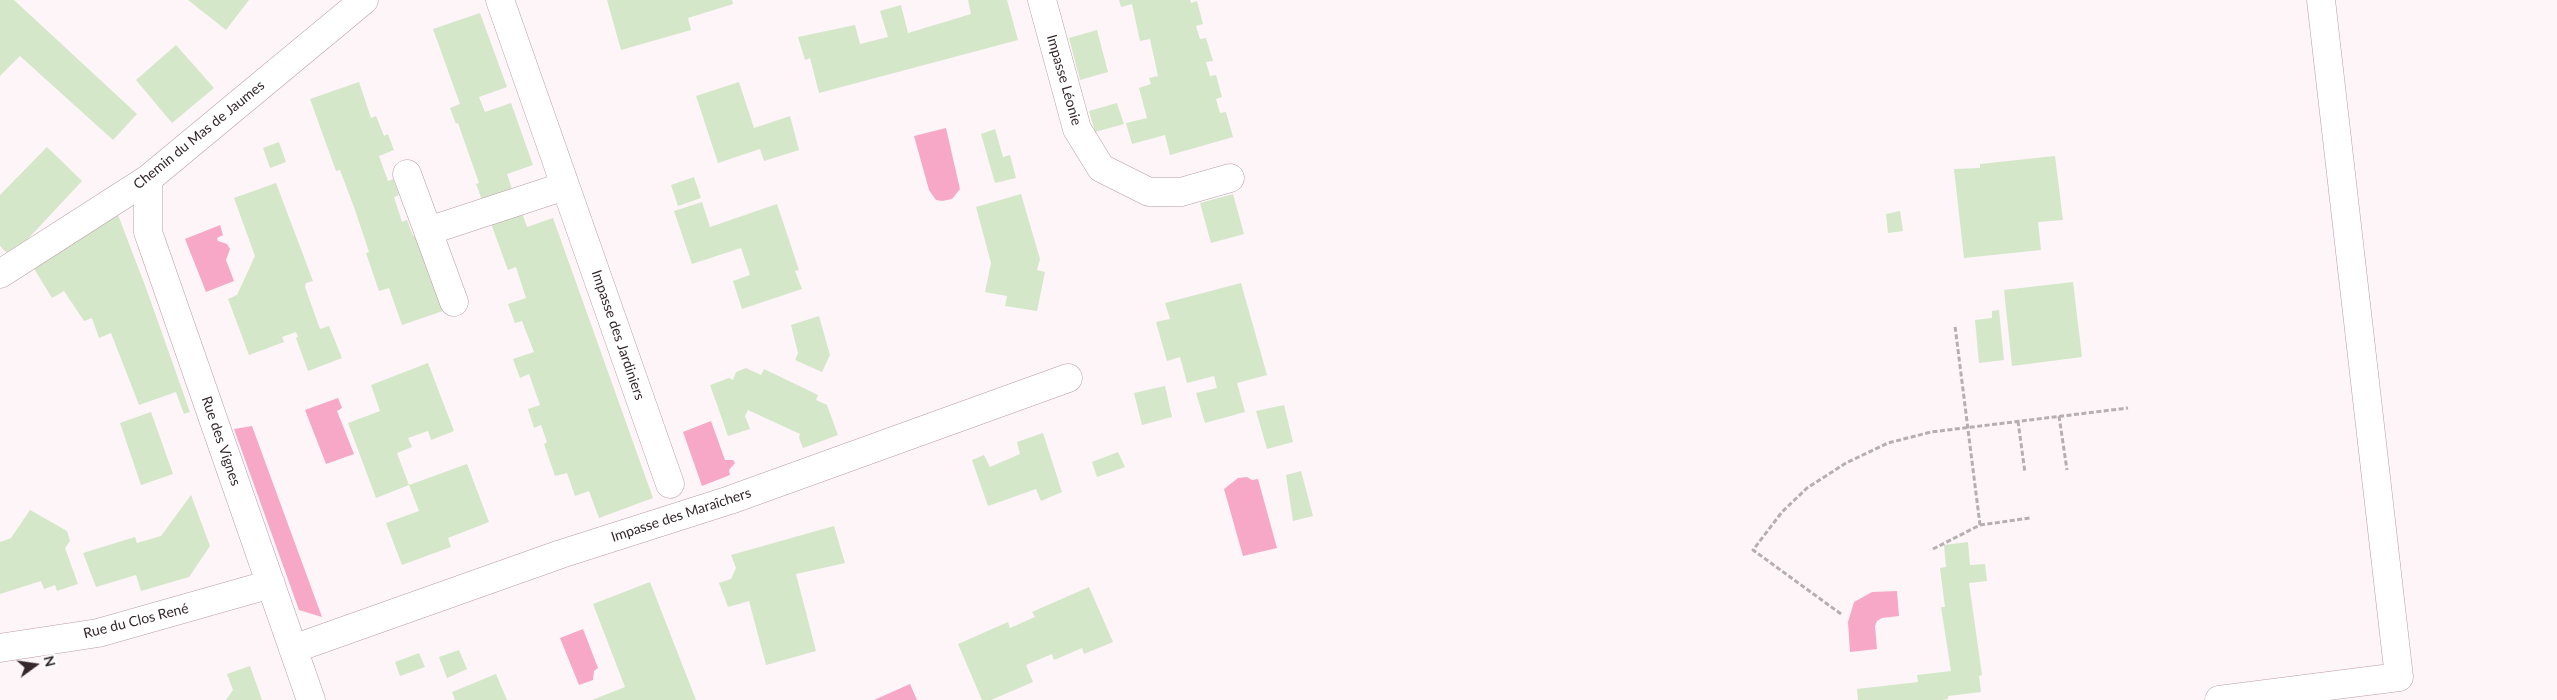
<!DOCTYPE html>
<html>
<head>
<meta charset="utf-8">
<style>
	body { margin:0 }
	#map { position:relative; width:2557px; height:700px; overflow:hidden; background:#fdf5f8; font-family:Lato,sans-serif }
	canvas { display:block }
	.north { position:absolute; left:10px; top:640px; width:50px; height:50px; -webkit-text-stroke:4px #fff; paint-order:stroke; rotate:76deg; font-size:14px; font-weight:700; line-height:20px; text-align:center; color:#35272c }
	.north::after { content:''; display:block; margin:auto; width:18px; height:22px; background:#35272c; clip-path:polygon(50% 0,100% 100%,50% 72%,0 100%) }
</style>
</head>
<body>
<div id="map">
<canvas width="2557" height="700"></canvas>
<div class="north">N</div>
</div>
<script>
const ctx = document.querySelector('canvas').getContext('2d');
ctx.lineJoin = 'round';
function fillPath(path, color) {
  ctx.fillStyle = color;
  ctx.fill(path, 'evenodd');
}
function shape(rows) {
  const path = new Path2D();
  for (const r of rows) {
    path.moveTo(r[0], r[1]);
    for (let i = 2; i < r.length; i += 2) path.lineTo(r[i], r[i + 1]);
  }
  return path;
}
function strokePath(path, color, width, dash) {
  ctx.strokeStyle = color;
  ctx.lineWidth = width;
  ctx.lineCap = dash ? 'butt' : 'round';
  ctx.setLineDash(dash || []);
  ctx.stroke(path);
}
function drawText(font, color, halo, rows, align = 'center') {
  ctx.font = font + ' Lato,sans-serif';
  ctx.lineWidth = 5;
  ctx.setLineDash([]);
  ctx.textBaseline = 'middle';
  ctx.strokeStyle = halo;
  ctx.fillStyle = color;
  for (const [text, x, y, turn = 0] of rows) {
    ctx.save();
    ctx.translate(x, y);
    ctx.rotate((+turn || 0) * Math.PI / 180);
    ctx.textAlign = isNaN(turn) ? turn : align;
    if (halo) ctx.strokeText(text, 0, 0);
    ctx.fillText(text, 0, 0);
    ctx.restore();
  }
}
const water = shape([
	[946,128,960,189,952,199,942,201,936,200,929,190,914,136],
	[220,225,223,235,217,238,218,241,227,244,230,249,226,260,234,281,206,292,185,239],
	[338,398,342,408,337,411,354,454,326,464,305,410],
	[711,421,725,460,733,460,735,463,729,470,730,475,702,486,683,432],
	[252,426,322,617,299,610,234,429],
	[1247,477,1252,480,1258,479,1277,548,1243,556,1224,489,1238,478],
	[1897,591,1899,616,1882,618,1877,621,1875,626,1877,649,1850,652,1848,622,1854,602,1872,592],
	[583,629,598,668,594,671,593,680,579,685,560,638],
	[910,684,917,700,874,700]
]);
const building = shape([
	[0,0,14,0,137,114,113,140,20,56,0,76],
	[188,0,249,0,226,30],
	[607,0,732,0,733,4,688,18,691,30,621,50],
	[968,0,1007,0,1018,40,819,93,810,58,805,60,798,37,855,25,860,44,888,37,880,11,901,5,908,33,971,14],
	[1119,0,1190,0,1191,3,1197,1,1203,24,1196,26,1200,39,1206,38,1213,61,1206,62,1210,76,1216,75,1222,97,1216,99,1220,113,1226,112,1233,137,1170,155,1165,135,1132,144,1126,123,1147,118,1139,88,1151,84,1149,78,1158,76,1150,39,1140,41,1132,4,1121,7],
	[480,13,507,87,479,97,485,112,511,103,533,165,507,174,512,189,482,200,476,184,479,183,458,123,456,124,450,108,460,104,433,29],
	[1097,30,1108,72,1080,80,1069,38],
	[176,45,214,88,172,123,136,80],
	[359,82,371,118,376,116,384,136,388,134,394,150,379,156,388,181,393,179,399,195,394,197,402,222,407,220,413,236,419,234,446,310,402,325,389,288,379,291,366,253,369,252,355,210,340,170,336,171,310,99],
	[739,82,754,128,790,116,799,150,764,161,760,149,718,163,696,96],
	[1117,103,1124,124,1095,132,1089,111],
	[995,129,1003,157,1010,155,1016,178,995,183,981,134],
	[279,142,286,162,270,168,263,148],
	[47,147,82,181,11,257,0,246,0,195],
	[2055,156,2063,220,2038,222,2041,250,1964,258,1954,169,1980,168,1980,164],
	[694,177,701,198,678,206,671,185],
	[276,183,313,281,306,283,305,287,320,329,329,326,342,358,308,371,296,338,298,337,296,332,282,337,284,342,249,355,228,299,237,295,255,256,234,198],
	[1021,194,1040,259,1037,270,1045,272,1037,311,1005,306,1007,296,985,292,991,263,976,207],
	[1233,194,1244,234,1211,243,1200,203],
	[702,202,710,227,777,204,799,270,795,271,802,289,742,309,733,281,750,275,741,248,692,264,674,211],
	[521,210,527,227,553,218,653,498,599,518,589,491,575,496,567,473,555,476,544,444,547,442,541,425,534,428,528,409,540,405,529,374,520,378,513,359,534,352,522,321,515,323,508,304,526,298,516,267,508,270,490,221],
	[1900,211,1903,231,1888,233,1886,214],
	[118,215,146,288,190,412,184,414,176,392,139,405,111,333,99,338,92,318,84,321,64,291,52,298,33,267],
	[2073,282,2082,357,2012,366,2004,290],
	[1241,283,1267,375,1237,383,1245,412,1205,423,1196,393,1217,388,1214,376,1187,383,1180,357,1167,361,1156,322,1170,319,1165,303],
	[1999,310,2004,360,1979,363,1975,320,1992,318,1992,311],
	[819,316,830,355,822,372,795,360,798,353,791,325],
	[428,363,454,431,431,440,428,431,408,438,412,447,397,453,409,485,376,498,348,423,380,411,371,385],
	[746,368,761,375,764,369,818,395,816,400,827,405,838,435,803,448,799,438,800,434,748,410,745,416,750,429,728,436,710,385,729,378,733,380,736,372],
	[1165,386,1172,417,1142,425,1134,393],
	[1284,405,1293,442,1267,449,1256,411],
	[151,412,173,474,141,485,120,423],
	[1043,433,1062,492,1041,501,1036,489,988,506,972,460,984,455,990,467,1020,454,1017,442],
	[1118,452,1125,467,1097,477,1092,462],
	[467,464,489,522,448,538,451,547,402,565,386,523,419,511,409,485],
	[1301,471,1313,516,1293,521,1286,475],
	[191,495,210,546,189,577,141,591,136,575,96,587,83,553,135,537,137,543,161,536],
	[30,510,67,531,70,541,65,548,78,584,57,591,55,585,44,589,41,581,0,594,0,542,11,538],
	[834,526,845,563,796,574,816,651,766,665,749,601,728,607,719,583,731,579,736,568,731,555],
	[1968,542,1970,565,1985,564,1987,581,1969,583,1982,675,1979,676,1981,692,1948,696,1948,699,1942,700,1858,700,1857,689,1918,682,1917,675,1951,671,1941,607,1945,607,1940,568,1946,567,1944,545],
	[650,582,696,700,592,700,625,687,593,604],
	[1089,587,1113,642,1084,654,1082,648,1054,660,1052,654,1026,665,1033,682,991,700,982,700,958,644,1008,622,1010,628,1035,617,1032,612],
	[459,650,467,669,447,678,439,657],
	[419,653,425,667,400,676,395,662],
	[250,666,262,700,226,700,233,690,227,674],
	[496,674,507,700,455,700,452,692]
]);
const path = shape([
	[2059,416,2067,470],
	[2018,421,2025,473],
	[1980,525,2030,518],
	[1933,549,1980,525,1955,326],
	[1841,614,1753,550,1782,512,1807,488,1846,463,1888,443,1931,432,2128,408]
]);
const street = shape([
	[500,0,670,484],
	[1042,0,1077,129,1101,168,1149,192,1181,192,1230,178],
	[407,174,428,231],
	[148,179,148,232,311,700],
	[0,274,148,179,364,0],
	[454,302,428,231,565,186],
	[0,648,98,633,271,584],
	[293,649,561,554,730,500,1068,378],
	[2219,700,2399,677,2321,0]
]);
const streetNames = [
	["Impasse Léonie",1064,80,74],
	["Chemin du Mas de Jaumes",199,135,-39],
	["Impasse des Jardiniers",618,335,71],
	["Rue des Vignes",221,441,71],
	["Impasse des Maraîchers",681,515,-18],
	["Rue du Clos René",136,621,-14]
];
fillPath(water, '#f7a8c7');
fillPath(building, '#d4e7c8');
strokePath(street, '#be9aa7', 29);
strokePath(path, '#b8aeb2', 3, [5, 2.5]);
strokePath(street, '#fff', 28);
drawText('14px', '#35272c', '#fff', streetNames);
</script>
</body>
</html>
